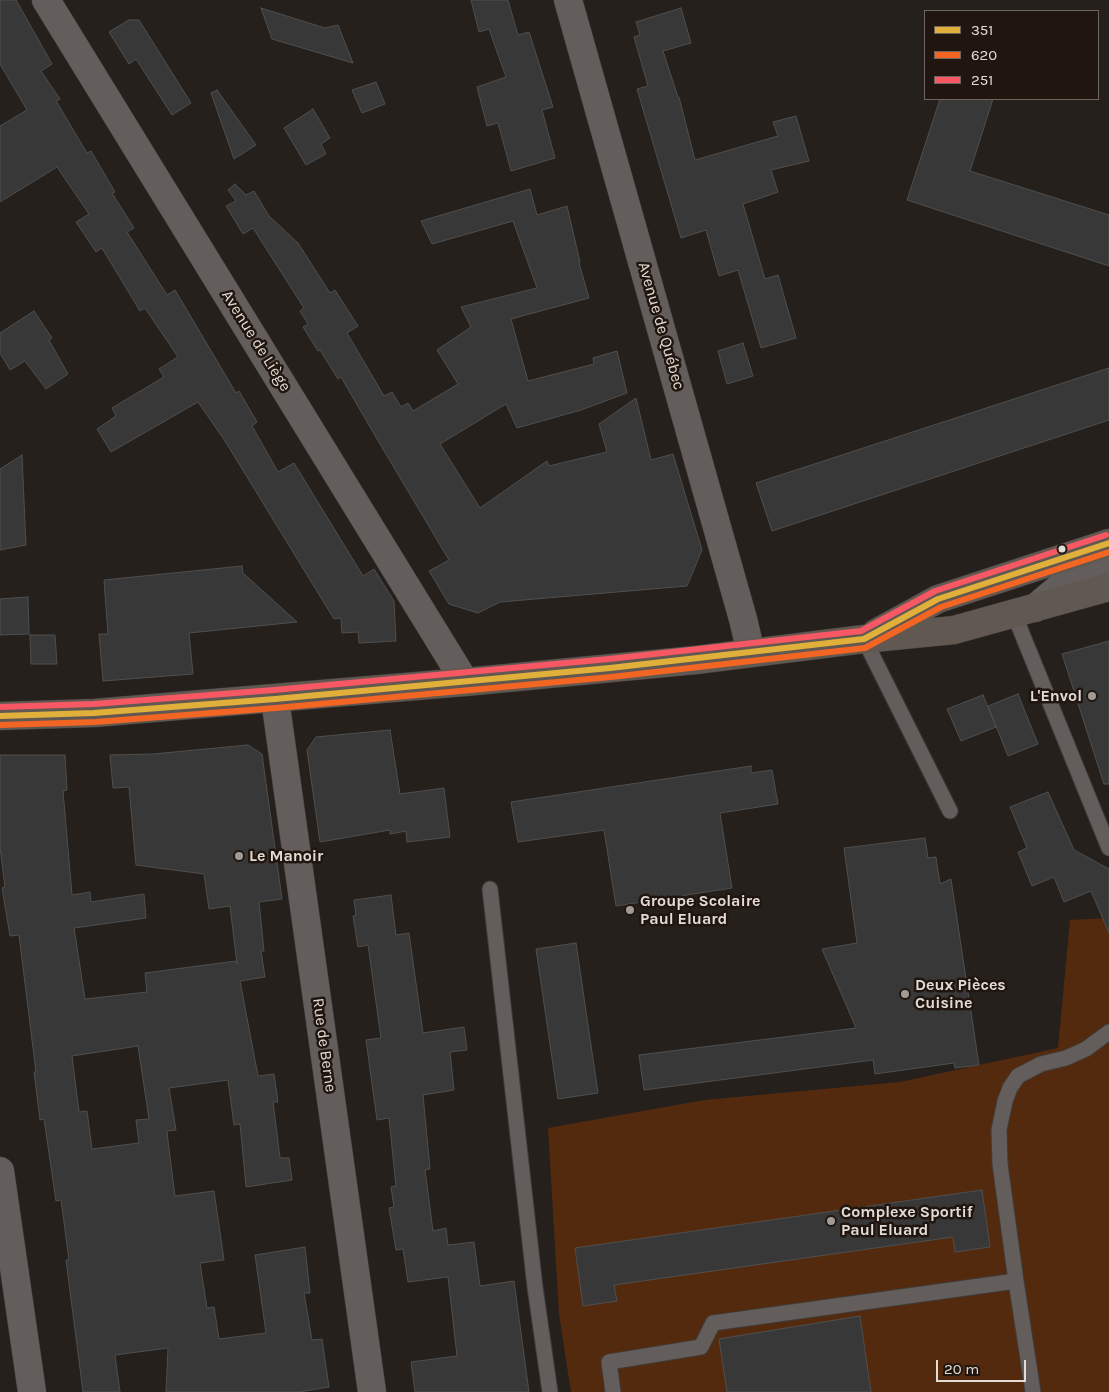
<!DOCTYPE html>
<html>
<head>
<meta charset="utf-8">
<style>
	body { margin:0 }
	#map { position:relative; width:1109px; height:1392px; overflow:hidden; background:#26201c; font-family:Karla,sans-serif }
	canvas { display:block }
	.legend { position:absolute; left:924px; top:10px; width:175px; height:90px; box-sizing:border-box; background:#20160f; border:1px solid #6e655f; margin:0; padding:6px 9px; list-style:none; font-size:15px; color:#e3dbd6 }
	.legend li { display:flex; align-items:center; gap:10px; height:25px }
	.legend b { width:25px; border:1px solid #6e655f }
	.scale { position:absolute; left:936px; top:1360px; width:90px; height:22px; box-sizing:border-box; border:2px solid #e3dbd6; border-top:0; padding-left:6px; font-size:15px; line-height:18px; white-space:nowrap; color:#e3dbd6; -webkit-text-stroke:4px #20160f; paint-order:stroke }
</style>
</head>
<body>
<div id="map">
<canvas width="1109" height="1392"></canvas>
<ul class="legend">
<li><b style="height:6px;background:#e0b03b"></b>351</li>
<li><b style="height:6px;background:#f26522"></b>620</li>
<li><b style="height:6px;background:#f85864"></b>251</li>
</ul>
<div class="scale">20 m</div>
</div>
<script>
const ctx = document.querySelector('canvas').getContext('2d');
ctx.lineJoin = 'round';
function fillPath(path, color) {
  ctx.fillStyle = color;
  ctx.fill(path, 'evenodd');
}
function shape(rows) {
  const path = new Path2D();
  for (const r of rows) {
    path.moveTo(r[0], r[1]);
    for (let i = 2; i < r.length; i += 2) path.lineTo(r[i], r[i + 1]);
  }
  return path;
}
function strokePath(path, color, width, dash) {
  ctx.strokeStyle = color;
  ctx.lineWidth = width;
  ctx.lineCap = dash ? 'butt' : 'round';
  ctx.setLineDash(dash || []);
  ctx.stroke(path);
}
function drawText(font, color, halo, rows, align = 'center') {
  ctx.font = font + ' Karla,sans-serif';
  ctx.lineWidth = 5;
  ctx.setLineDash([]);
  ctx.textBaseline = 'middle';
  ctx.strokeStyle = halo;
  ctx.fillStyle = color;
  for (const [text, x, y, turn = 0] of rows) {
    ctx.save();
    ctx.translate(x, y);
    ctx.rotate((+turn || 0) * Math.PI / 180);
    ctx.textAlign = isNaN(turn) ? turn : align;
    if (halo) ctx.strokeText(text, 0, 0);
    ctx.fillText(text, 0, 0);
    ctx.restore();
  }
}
const green = shape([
	[1109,918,1109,1392,571,1392,559,1314,548,1128,704,1100,900,1082,1058,1048,1070,920]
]);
const building = shape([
	[0,0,16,0,52,64,41,71,60,99,56,101,87,153,91,151,115,192,112,193,134,228,127,232,167,295,175,290,236,393,239,391,257,422,252,426,278,472,294,463,363,576,374,569,394,601,396,641,359,643,358,632,342,633,341,618,334,619,225,441,198,402,111,452,97,429,116,416,112,408,164,377,159,369,178,357,145,308,140,311,102,248,96,252,76,222,89,214,57,167,0,202,0,126,27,110,0,64,0,0],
	[471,0,508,0,518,35,529,32,553,107,542,110,555,158,511,171,498,123,487,126,477,87,506,77,489,29,479,32,471,0],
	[261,8,325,28,338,25,353,63,272,39,261,8],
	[681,8,691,43,663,51,678,97,679,97,695,160,778,136,773,122,796,116,809,161,771,170,778,192,743,204,765,279,778,275,796,338,761,348,738,270,719,276,706,230,681,238,637,89,648,86,634,37,640,35,636,22,681,8],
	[129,20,139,20,191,103,172,115,136,59,129,64,109,32,129,20],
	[376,82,385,104,362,113,352,90,376,82],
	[217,90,256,145,234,159,211,93,217,90],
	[940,99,993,99,970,171,1109,215,1109,266,907,200,940,99],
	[313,109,330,138,321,144,326,154,306,165,284,128,313,109],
	[235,184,246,195,254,191,269,216,298,243,330,293,335,290,358,326,347,333,384,396,392,392,401,407,408,403,413,411,458,384,437,350,471,327,461,307,537,288,513,221,432,244,421,221,530,189,537,215,567,206,580,262,579,263,589,298,511,319,528,381,594,364,593,358,617,351,627,393,581,410,517,428,506,404,440,444,480,508,547,461,549,466,607,452,599,424,636,398,651,460,673,454,702,550,687,586,500,602,478,613,449,604,429,571,449,560,377,439,341,377,338,379,320,350,318,351,303,327,308,324,300,311,304,308,253,228,243,234,226,206,236,201,228,190,235,184],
	[34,311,52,338,49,340,68,374,46,389,25,361,10,370,0,353,0,333,34,311],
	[743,343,753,376,727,384,718,351,743,343],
	[1109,368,1109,420,772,531,756,483,1109,368],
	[22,455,26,545,0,550,0,469,22,455],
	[242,566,243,573,297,622,189,633,193,674,103,681,99,634,108,634,104,580,242,566],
	[28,597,29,634,0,635,0,599,28,597],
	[30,635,55,635,57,664,31,664,30,635],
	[1109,641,1109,784,1104,784,1062,654,1109,641],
	[1018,694,1038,744,1008,756,988,706,1018,694],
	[983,695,996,727,961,741,947,709,983,695],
	[390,730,400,794,444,788,450,837,407,842,406,831,390,834,390,830,320,842,307,750,316,737,390,730],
	[248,745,262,754,282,899,259,902,264,951,261,951,265,977,240,981,258,1076,274,1074,278,1102,273,1102,280,1158,289,1158,292,1180,246,1187,240,1124,234,1125,228,1080,169,1088,176,1130,167,1131,168,1141,175,1196,214,1191,224,1260,200,1263,207,1308,214,1307,219,1339,266,1333,255,1255,305,1247,310,1293,304,1293,312,1340,322,1339,329,1387,299,1392,166,1392,168,1348,115,1355,120,1392,83,1392,66,1260,69,1260,61,1200,56,1201,44,1119,40,1120,34,1072,36,1072,19,935,10,936,2,888,5,887,0,847,0,755,65,755,67,790,63,791,72,895,90,892,91,902,144,894,146,918,74,928,85,999,147,992,145,973,236,961,237,964,230,906,209,909,204,874,136,865,129,787,113,788,110,755,153,754,248,745],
	[138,1046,149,1119,136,1120,139,1143,92,1149,87,1111,79,1112,72,1056,138,1046],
	[751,766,751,773,772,770,778,804,720,813,732,888,616,906,604,830,518,842,511,802,751,766],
	[1048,792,1074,850,1109,869,1109,933,1091,891,1064,902,1054,877,1032,886,1018,852,1027,848,1010,807,1048,792],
	[925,838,928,858,936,857,940,884,951,879,979,1065,955,1068,954,1063,875,1074,873,1060,644,1090,639,1055,856,1028,822,949,857,943,844,848,925,838],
	[391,895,396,935,409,933,423,1033,464,1027,467,1050,450,1052,454,1090,423,1095,430,1169,425,1170,433,1231,446,1228,448,1245,474,1242,480,1286,514,1281,529,1392,415,1392,411,1362,457,1356,448,1277,408,1282,403,1249,396,1250,389,1208,394,1207,391,1187,396,1186,389,1118,377,1120,366,1040,381,1038,368,945,358,947,353,916,356,915,354,900,391,895],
	[576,943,598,1093,558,1099,536,949,576,943],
	[982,1190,990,1247,955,1252,953,1237,614,1285,617,1301,583,1306,575,1248,982,1190],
	[860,1316,871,1392,727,1392,719,1339,860,1316]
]);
const lane = shape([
	[1014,614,1109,848],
	[864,639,950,811],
	[490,889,535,1287,550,1392],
	[1016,1281,1033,1392],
	[613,1392,609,1362,701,1347,713,1323,1016,1281,1000,1164,999,1130,1005,1101,1010,1088,1018,1076,1041,1064,1066,1058,1086,1049,1109,1032]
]);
const street = shape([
	[46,0,465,682],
	[568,0,743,619,751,653],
	[275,699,372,1392],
	[0,1171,32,1392]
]);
const secondary = shape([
	[1035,608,1066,582,1109,565]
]);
const primary = shape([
	[876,633,938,599,1109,543],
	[0,716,94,713,465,682,696,660,864,639,954,630,1109,587]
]);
const bus1 = shape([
	[0,716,94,713,275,699,610,668,864,639,938,599,1109,543]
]);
const bus2 = shape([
	[0,725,95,722,276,708,611,677,865,648,941,607,1109,552]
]);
const bus3 = shape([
	[0,707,94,704,274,690,609,659,861,631,935,591,1106,535]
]);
const markers = [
	[1062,549,4.5,"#e3dbd6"],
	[1092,696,5,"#a19a95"],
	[239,856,5,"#a19a95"],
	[630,910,5,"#a19a95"],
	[905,994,5,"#a19a95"],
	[831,1221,5,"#a19a95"]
];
const streetNames = [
	["Avenue de Québec",661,326,74],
	["Avenue de Liège",256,341,58],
	["Rue de Berne",324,1045,82]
];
const poiNames = [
	["L'Envol",1082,696,"right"],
	["Le Manoir",249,856],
	["Groupe Scolaire",640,901],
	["Paul Eluard",640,919],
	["Deux Pièces",915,985],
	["Cuisine",915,1003],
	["Complexe Sportif",841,1212],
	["Paul Eluard",841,1230]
];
fillPath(green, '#532a0d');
fillPath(building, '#393839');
strokePath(building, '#4f4f4f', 1);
strokePath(lane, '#413c39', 17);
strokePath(street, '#413c39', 29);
strokePath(secondary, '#413c39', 29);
strokePath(primary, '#413c39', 29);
strokePath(lane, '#635e5b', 15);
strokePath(street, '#635e5b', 28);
strokePath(secondary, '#635e5b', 28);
strokePath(primary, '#625852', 28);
strokePath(bus1, '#e0b03b', 6);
strokePath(bus2, '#f26522', 6);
strokePath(bus3, '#f85864', 6);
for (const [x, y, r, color] of markers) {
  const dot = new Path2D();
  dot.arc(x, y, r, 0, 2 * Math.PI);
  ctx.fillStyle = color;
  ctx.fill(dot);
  strokePath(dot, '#20160f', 2);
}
drawText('16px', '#e3dbd6', '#20160f', streetNames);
drawText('bold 16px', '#e3dbd6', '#20160f', poiNames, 'left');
</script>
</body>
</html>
